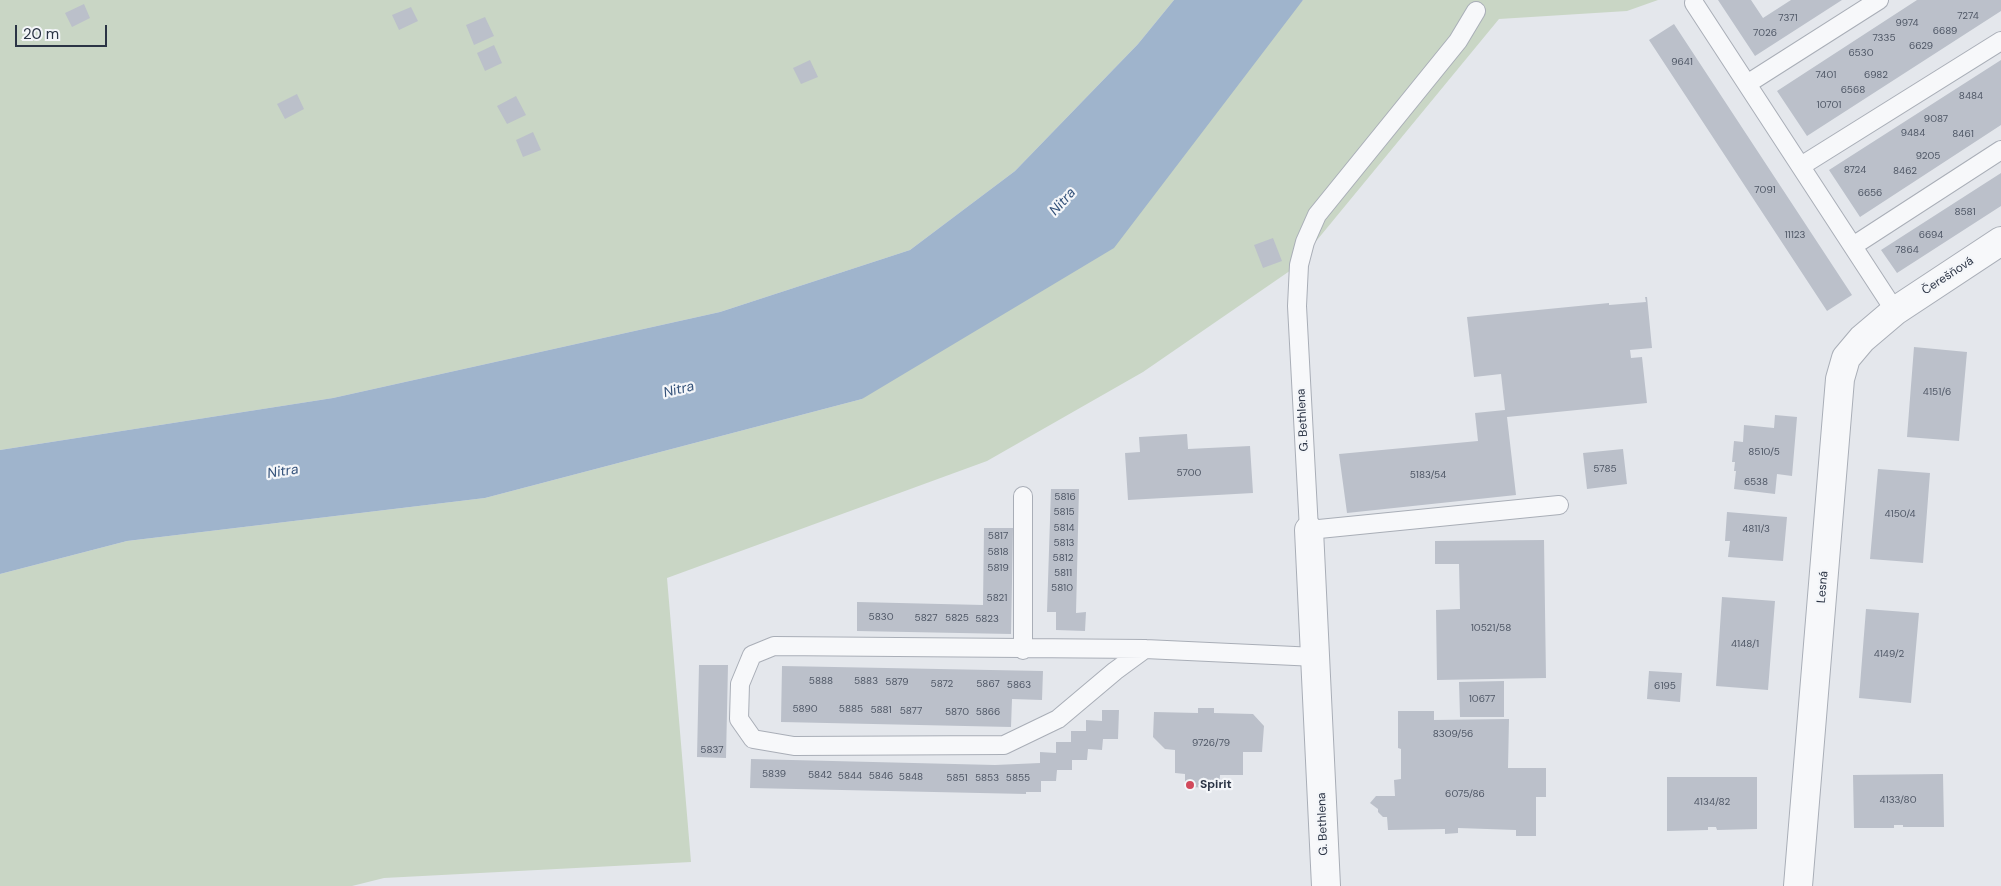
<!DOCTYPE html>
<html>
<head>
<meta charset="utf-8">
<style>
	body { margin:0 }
	#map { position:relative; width:2001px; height:886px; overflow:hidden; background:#e4e7ec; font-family:"DM Sans",sans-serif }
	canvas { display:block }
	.scale { position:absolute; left:15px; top:25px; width:92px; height:22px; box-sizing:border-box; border:2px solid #2b3445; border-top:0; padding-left:6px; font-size:15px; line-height:18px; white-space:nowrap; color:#2b3445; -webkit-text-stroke:4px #f4f6f9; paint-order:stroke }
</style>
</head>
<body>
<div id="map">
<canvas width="2001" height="886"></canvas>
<div class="scale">20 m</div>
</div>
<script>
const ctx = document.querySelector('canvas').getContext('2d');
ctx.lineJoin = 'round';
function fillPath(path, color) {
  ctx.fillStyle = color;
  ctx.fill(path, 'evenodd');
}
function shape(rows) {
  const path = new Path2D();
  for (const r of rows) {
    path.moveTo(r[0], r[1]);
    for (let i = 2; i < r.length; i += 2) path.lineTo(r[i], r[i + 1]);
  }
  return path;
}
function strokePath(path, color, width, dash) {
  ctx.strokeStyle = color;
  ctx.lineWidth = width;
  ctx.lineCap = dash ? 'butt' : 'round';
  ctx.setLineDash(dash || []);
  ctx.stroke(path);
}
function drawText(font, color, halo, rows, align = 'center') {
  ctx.font = font + ' "DM Sans",sans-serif';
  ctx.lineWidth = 4.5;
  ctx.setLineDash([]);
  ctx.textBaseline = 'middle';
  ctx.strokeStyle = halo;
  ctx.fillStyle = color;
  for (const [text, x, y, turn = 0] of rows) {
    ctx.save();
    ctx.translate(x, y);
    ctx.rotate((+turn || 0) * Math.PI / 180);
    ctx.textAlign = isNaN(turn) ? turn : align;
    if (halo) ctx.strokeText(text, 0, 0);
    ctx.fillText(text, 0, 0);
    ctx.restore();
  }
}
const green = shape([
	[0,0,1174,0,1138,44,1015,171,910,250,720,312,333,398,0,450],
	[1303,0,1658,0,1627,11,1499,19,1294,268,1143,372,987,461,667,578,691,862,384,878,352,886,0,886,0,574,127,541,485,498,862,399]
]);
const water = shape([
	[1174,0,1303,0,1114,248,862,399,485,498,127,541,0,574,0,450,333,398,720,312,910,250,1015,171,1138,44]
]);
const building = shape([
	[1718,0,1751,0,1763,18,1791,0,1842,0,1755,56],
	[1917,0,2001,0,2001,11,1807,136,1777,91],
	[84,4,90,18,72,27,65,13],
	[411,7,418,21,399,30,392,15],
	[485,17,494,36,474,45,466,25],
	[1674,24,1852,295,1827,311,1649,40],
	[494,45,502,63,485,71,477,53],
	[810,60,818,77,801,84,793,68],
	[2001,60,2001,125,1860,217,1829,170],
	[297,94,304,109,285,119,277,104],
	[516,96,526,115,507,124,497,106],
	[533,132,541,150,523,157,516,140],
	[2001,173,2001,206,1897,273,1881,250],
	[1273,238,1282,261,1263,268,1254,245],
	[1645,297,1647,297,1652,348,1630,350,1631,358,1642,357,1647,403,1507,417,1516,495,1347,513,1339,454,1478,441,1475,413,1505,410,1501,374,1474,377,1467,317,1609,303,1609,305,1646,302],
	[1914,347,1967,352,1959,441,1907,437],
	[1775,415,1797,417,1792,476,1777,474,1775,494,1734,489,1736,471,1734,471,1735,462,1732,462,1734,441,1743,442,1744,425,1774,428],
	[1187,434,1188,449,1250,446,1253,493,1128,500,1125,453,1140,452,1139,437],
	[1623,449,1627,484,1587,489,1583,453],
	[1878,469,1930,473,1923,563,1870,559],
	[1051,489,1079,489,1076,613,1086,612,1085,631,1056,630,1056,612,1047,612],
	[1727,512,1787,517,1783,561,1728,557,1730,541,1725,541],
	[984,528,1013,528,1011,634,857,631,857,602,983,605],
	[1544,540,1546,678,1437,680,1436,610,1460,609,1459,564,1435,564,1435,541],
	[1722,597,1775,601,1768,690,1716,686],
	[1866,609,1919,613,1911,703,1859,698],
	[699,665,728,665,726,758,697,757],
	[782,666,1043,671,1042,700,1012,699,1011,727,781,722],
	[1649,671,1682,673,1680,702,1647,699],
	[1504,681,1504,717,1460,717,1459,682],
	[1198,708,1214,708,1214,713,1253,714,1264,726,1262,752,1243,752,1243,775,1220,775,1219,788,1185,787,1185,774,1175,773,1175,750,1165,749,1153,737,1154,712,1198,713],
	[1102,710,1119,710,1118,739,1103,739,1102,750,1088,749,1087,760,1072,760,1072,770,1057,770,1056,781,1041,781,1041,792,1026,792,1026,794,750,788,751,759,995,765,1040,763,1040,752,1056,753,1056,742,1071,742,1071,731,1086,731,1086,720,1102,721],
	[1398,711,1434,711,1434,720,1509,719,1508,768,1546,768,1546,797,1536,797,1536,836,1516,836,1516,830,1458,828,1458,833,1445,834,1445,829,1388,830,1387,817,1383,817,1378,812,1378,809,1370,803,1376,796,1395,796,1394,780,1401,779,1401,749,1398,748],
	[1943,774,1944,827,1903,827,1903,825,1894,825,1894,828,1854,828,1853,775],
	[1667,777,1757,777,1757,829,1717,830,1716,827,1708,827,1708,830,1667,831]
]);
const service = shape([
	[1694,3,1895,311],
	[1476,11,1458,41,1317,215,1305,242,1299,265,1297,306,1309,530,1559,505],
	[1747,84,1879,0],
	[1801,166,2001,41],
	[1853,246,2001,150],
	[1145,649,1115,671,1058,719,1004,745,794,746,753,739,739,719,740,684,752,655,774,646,1145,649,1316,657],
	[1023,650,1023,496]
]);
const minor = shape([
	[1309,530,1326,886],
	[1798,886,1840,379,1846,358,1862,339,1895,311,2001,241]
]);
const markers = [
	[1190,785,5,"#d1495b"]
];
const numberNames = [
	["7274",1968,16],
	["7371",1788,18],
	["9974",1907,23],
	["6689",1945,31],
	["7026",1765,33],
	["7335",1884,38],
	["6629",1921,46],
	["6530",1861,53],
	["9641",1682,62],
	["7401",1826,75],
	["6982",1876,75],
	["6568",1853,90],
	["8484",1971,96],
	["10701",1829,105],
	["9087",1936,119],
	["9484",1913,133],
	["8461",1963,134],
	["9205",1928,156],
	["8724",1855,170],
	["8462",1905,171],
	["7091",1765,190],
	["6656",1870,193],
	["8581",1965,212],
	["11123",1795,235],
	["6694",1931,235],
	["7864",1907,250],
	["4151/6",1937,392],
	["8510/5",1764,452],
	["5785",1605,469],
	["5700",1189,473],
	["5183/54",1428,475],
	["6538",1756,482],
	["5816",1065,497],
	["5815",1064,512],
	["4150/4",1900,514],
	["5814",1064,528],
	["4811/3",1756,529],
	["5817",998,536],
	["5813",1064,543],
	["5818",998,552],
	["5812",1063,558],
	["5819",998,568],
	["5811",1063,573],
	["5810",1062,588],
	["5821",997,598],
	["5830",881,617],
	["5827",926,618],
	["5825",957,618],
	["5823",987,619],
	["10521/58",1491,628],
	["4148/1",1745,644],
	["4149/2",1889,654],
	["5888",821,681],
	["5883",866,681],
	["5879",897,682],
	["5872",942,684],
	["5867",988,684],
	["5863",1019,685],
	["6195",1665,686],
	["10677",1482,699],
	["5890",805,709],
	["5885",851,709],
	["5881",881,710],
	["5877",911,711],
	["5870",957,712],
	["5866",988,712],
	["8309/56",1453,734],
	["9726/79",1211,743],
	["5837",712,750],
	["5839",774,774],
	["5842",820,775],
	["5844",850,776],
	["5846",881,776],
	["5848",911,777],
	["5851",957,778],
	["5853",987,778],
	["5855",1018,778],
	["6075/86",1465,794],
	["4133/80",1898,800],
	["4134/82",1712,802]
];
const streetNames = [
	["Čerešňová",1948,276,-33],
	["G. Bethlena",1303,420,-93],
	["Lesná",1823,587,-85],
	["G. Bethlena",1323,824,-92]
];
const poiNames = [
	["Spirit",1200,785]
];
const waterNames = [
	["Nitra",1063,202,-48],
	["Nitra",679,390,-14],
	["Nitra",283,472,-9]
];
fillPath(green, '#c9d6c5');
fillPath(water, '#9fb4cc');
fillPath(building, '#bbc0ca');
strokePath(service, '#a9aeb7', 20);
strokePath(minor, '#a9aeb7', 30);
strokePath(service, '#f7f8fa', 18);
strokePath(minor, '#f7f8fa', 28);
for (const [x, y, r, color] of markers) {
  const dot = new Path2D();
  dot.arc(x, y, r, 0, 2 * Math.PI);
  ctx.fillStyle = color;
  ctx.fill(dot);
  strokePath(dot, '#f4f6f9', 2);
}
drawText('10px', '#4f5766', null, numberNames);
drawText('12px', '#2b3445', '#f4f6f9', streetNames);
drawText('bold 12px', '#2b3445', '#f4f6f9', poiNames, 'left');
drawText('italic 14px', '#34527a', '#f4f6f9', waterNames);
</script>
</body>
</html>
